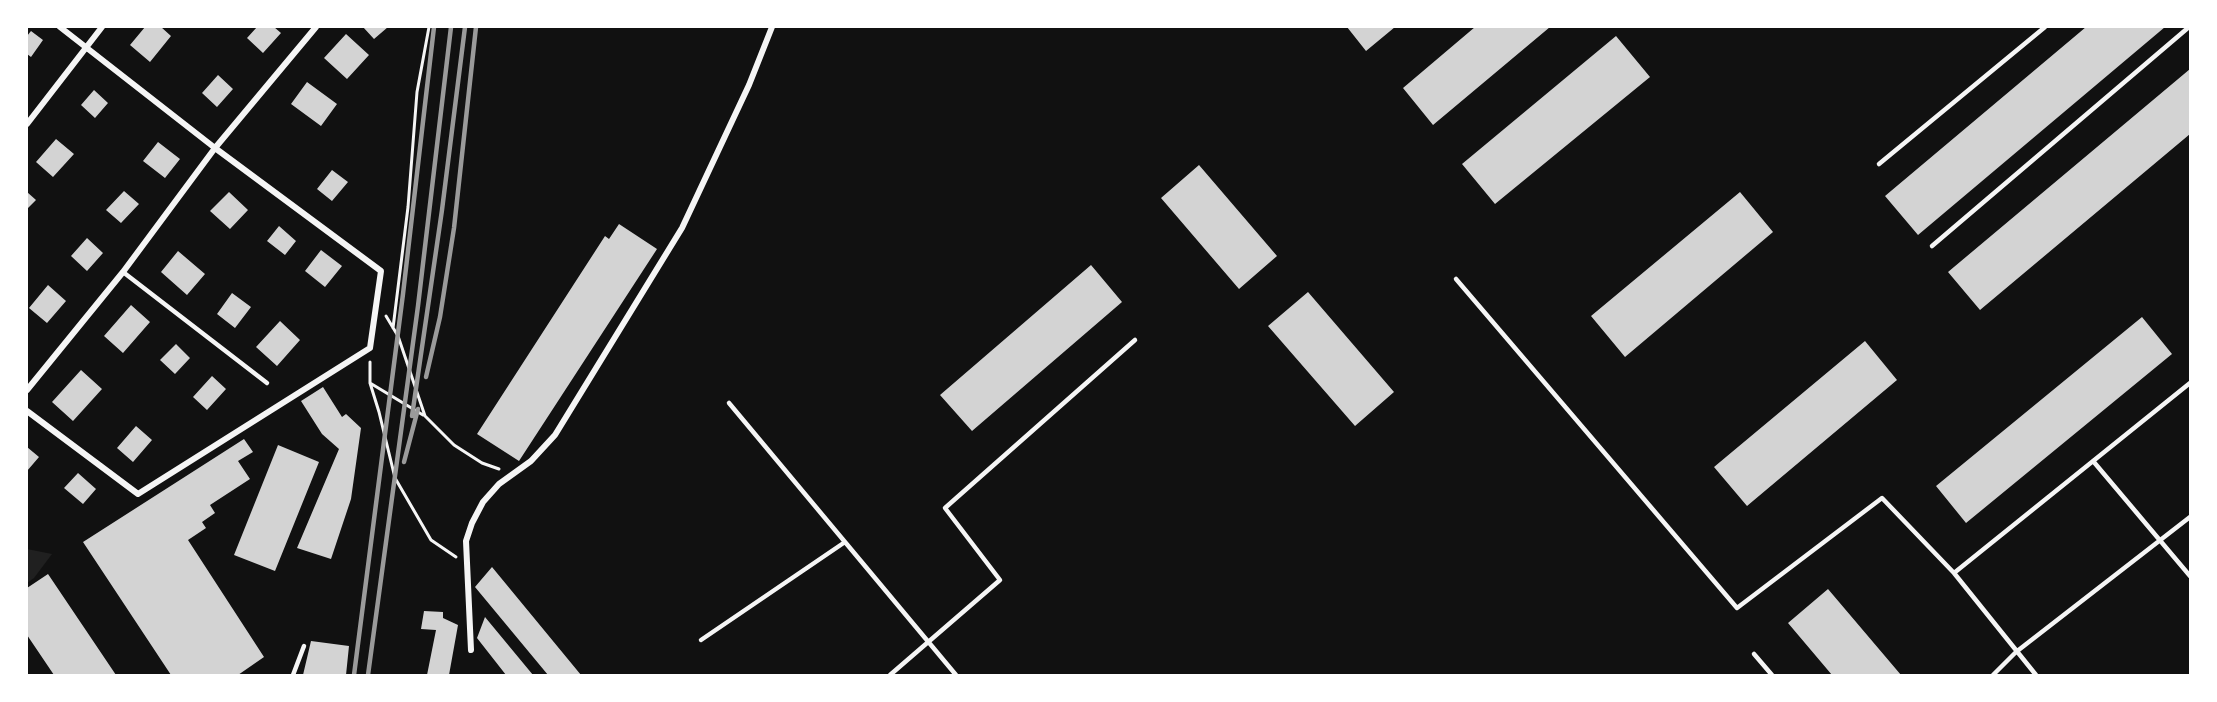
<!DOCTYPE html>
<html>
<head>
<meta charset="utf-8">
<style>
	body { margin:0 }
	#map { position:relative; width:2217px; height:702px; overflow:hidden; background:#111; font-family:"DM Sans",sans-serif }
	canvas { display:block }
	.frame { position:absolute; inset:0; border:28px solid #fff; pointer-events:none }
</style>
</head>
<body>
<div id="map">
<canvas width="2217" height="702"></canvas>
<div class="frame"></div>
</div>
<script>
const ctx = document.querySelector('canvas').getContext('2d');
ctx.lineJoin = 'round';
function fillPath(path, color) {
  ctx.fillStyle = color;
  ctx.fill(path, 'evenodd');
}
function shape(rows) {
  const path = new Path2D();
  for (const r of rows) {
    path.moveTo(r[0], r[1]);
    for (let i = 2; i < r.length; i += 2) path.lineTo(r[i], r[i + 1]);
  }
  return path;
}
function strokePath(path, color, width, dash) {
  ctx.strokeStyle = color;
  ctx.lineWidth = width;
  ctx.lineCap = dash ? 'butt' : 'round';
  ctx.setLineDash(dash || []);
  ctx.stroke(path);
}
const green = shape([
	[27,549,52,554,34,578,27,583]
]);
const building = shape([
	[145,27,161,27,171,36,150,62,130,45],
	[257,27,274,27,281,33,263,53,247,38],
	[363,27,388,27,374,39],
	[1347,27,1395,27,1366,51],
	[1475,27,1550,27,1433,125,1403,88],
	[2086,27,2165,27,1918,235,1885,196],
	[31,31,43,40,31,57,27,54,27,36],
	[346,34,369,55,347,79,324,58],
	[1616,36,1650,77,1495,204,1462,164],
	[2190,69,2190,134,1980,310,1948,272],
	[218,75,233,89,217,107,202,93],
	[307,82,337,104,321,126,291,104],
	[94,90,108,103,95,118,81,105],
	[56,139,74,154,53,177,36,162],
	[158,142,180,159,165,178,143,161],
	[1199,165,1277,256,1239,289,1161,198],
	[332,170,348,182,332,201,317,189],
	[124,191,139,204,121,223,106,210],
	[27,192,36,200,27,209],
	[229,192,248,210,230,229,210,211],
	[1740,192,1773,232,1625,357,1591,316],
	[619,224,657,249,519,461,477,434,605,236,609,239],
	[279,226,296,241,285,255,267,241],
	[87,238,103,253,87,271,71,256],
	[321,250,342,266,325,287,305,271],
	[178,251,205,274,187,295,161,272],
	[1091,265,1122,302,972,431,940,395],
	[48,285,66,301,47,323,29,308],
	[1308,292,1394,392,1355,426,1268,326],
	[232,293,251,307,235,328,217,314],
	[131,305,150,322,123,353,104,336],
	[2142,317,2172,354,1966,523,1936,486],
	[280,321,300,340,277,366,256,347],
	[1865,341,1897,380,1747,506,1714,467],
	[176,344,190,358,175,374,160,360],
	[81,370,102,389,73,421,52,402],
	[212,376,226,389,207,410,193,397],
	[323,387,342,417,346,414,361,428,351,499,331,559,297,548,339,449,322,434,301,401],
	[136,426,152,440,133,462,117,448],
	[244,439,253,452,238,461,250,479,210,505,215,513,202,522,206,528,188,540,264,657,238,675,171,675,83,542],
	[278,445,319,462,275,571,234,555],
	[27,447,39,457,27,471],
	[78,473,96,489,83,504,64,488],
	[492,567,581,675,548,675,475,587],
	[48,574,116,675,54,675,27,635,27,588],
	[1828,589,1901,675,1832,675,1788,623],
	[424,611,443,612,443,618,458,625,449,675,427,675,436,630,421,629],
	[485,617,533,675,506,675,477,638],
	[311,641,349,646,346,675,303,675]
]);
const path = shape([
	[386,316,398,336,425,416,454,445,482,463,499,469],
	[393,328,408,207,417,92,429,27],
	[370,362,370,383,379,412,395,478,431,540,456,557],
	[370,383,423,415]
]);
const service = shape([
	[1879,164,2045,27],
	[1932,246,2189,27],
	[123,272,267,383],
	[1456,279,1737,608,1882,498,1954,573,2036,675],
	[729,403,956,675],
	[2093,461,2190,576],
	[1954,573,2190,383],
	[701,640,845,542],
	[1754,654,1772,675],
	[293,675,304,646],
	[890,675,1000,580,945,508,1135,340],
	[1993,675,2016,652,2190,517]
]);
const minor = shape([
	[27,124,102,27],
	[27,390,123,272,215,148,316,27],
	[27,411,138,494,370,348,381,271,215,148,60,27],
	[471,650,466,541,472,523,483,502,499,484,531,461,555,435,682,228,749,85,772,27]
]);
const rail = shape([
	[426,377,440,317,454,228,476,27],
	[412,416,442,210,465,27],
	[404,462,418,409],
	[354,675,403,294,434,27],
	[368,675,418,306,451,27]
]);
fillPath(green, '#202020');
fillPath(building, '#d3d3d3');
strokePath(path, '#f5f5f5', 3);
strokePath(service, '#f5f5f5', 4.5);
strokePath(minor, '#f5f5f5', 6);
strokePath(rail, '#9a9a9a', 4.5);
</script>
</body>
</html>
